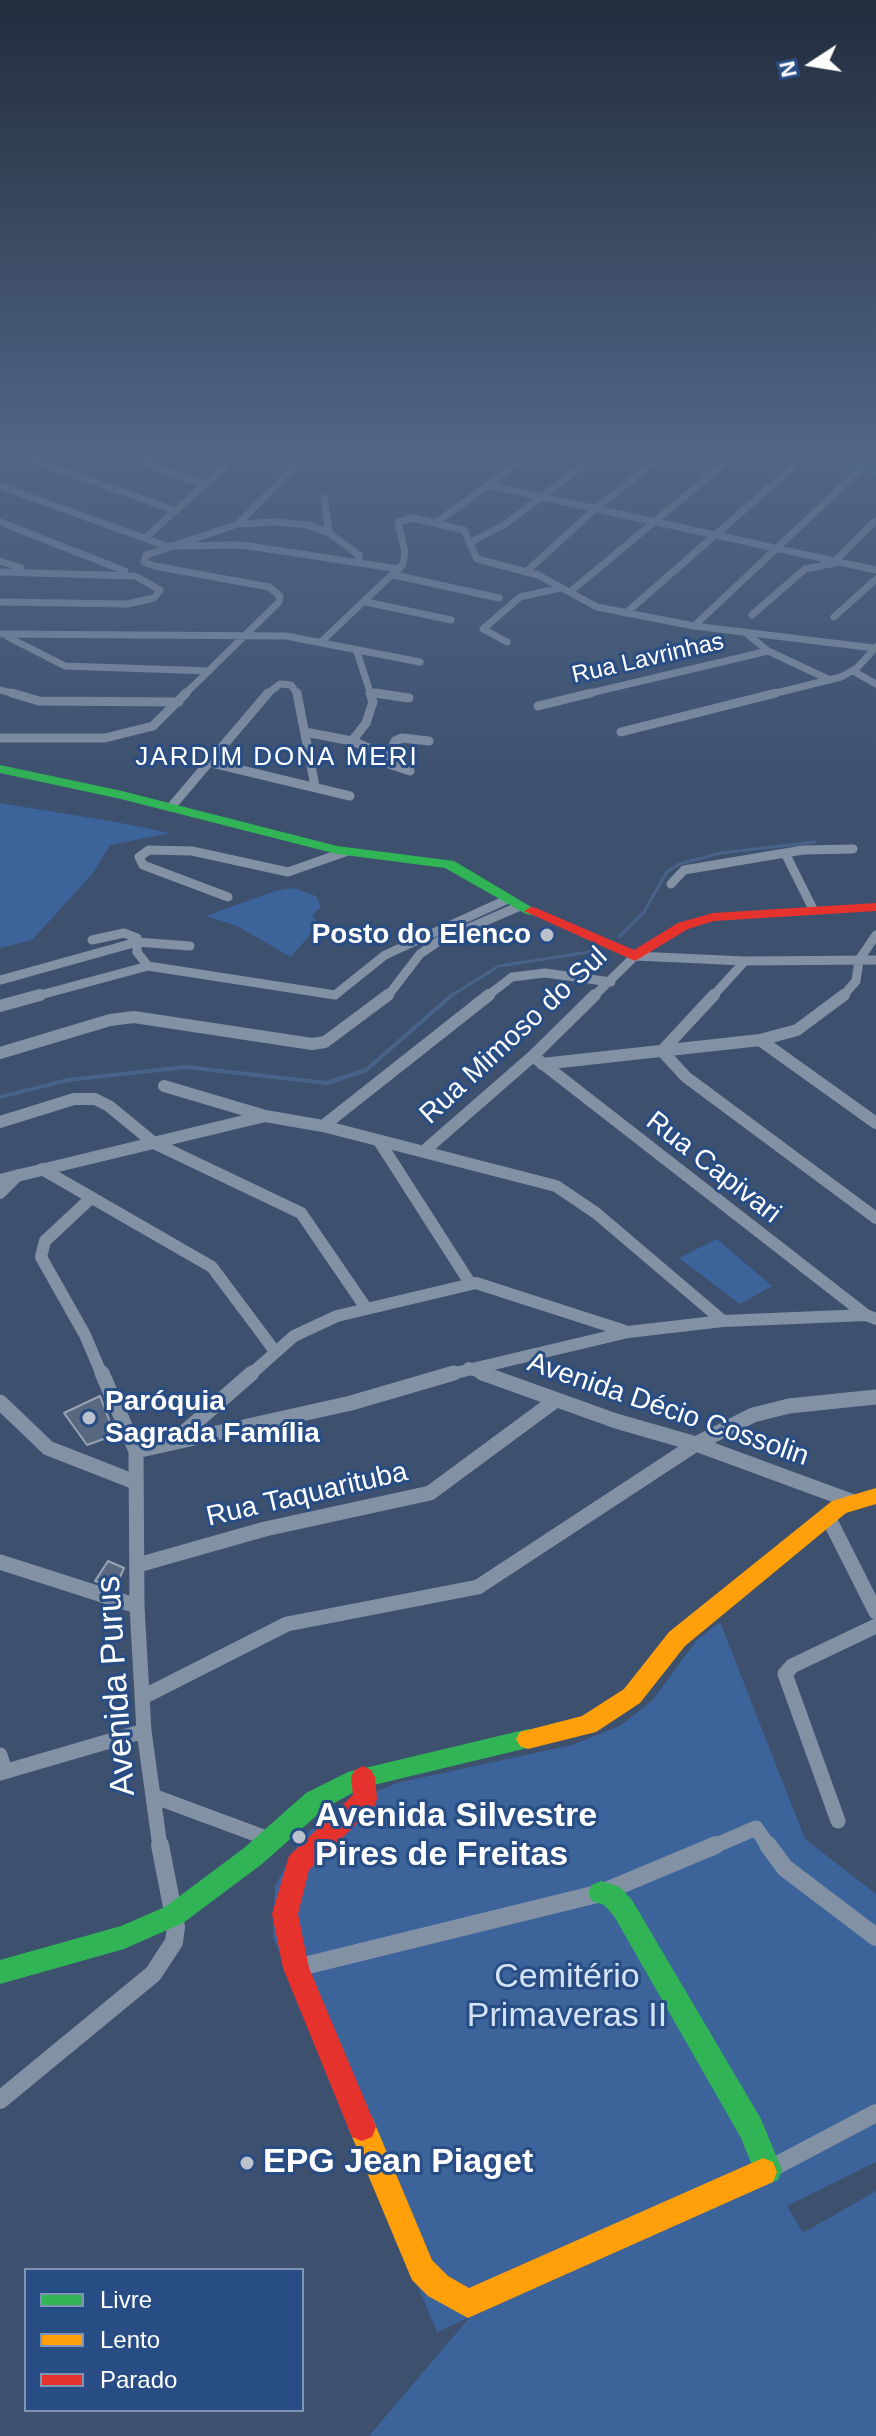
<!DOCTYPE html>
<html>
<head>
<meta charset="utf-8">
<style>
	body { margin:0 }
	#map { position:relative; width:876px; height:2436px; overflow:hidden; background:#3d516f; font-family:Helvetica,sans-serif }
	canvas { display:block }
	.legend { position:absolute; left:24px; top:2268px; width:280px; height:144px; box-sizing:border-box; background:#284d84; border:2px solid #7e94b5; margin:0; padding:10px 14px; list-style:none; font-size:24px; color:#fff }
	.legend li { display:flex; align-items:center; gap:16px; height:40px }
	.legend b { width:40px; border:2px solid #7e94b5 }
	.north { position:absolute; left:772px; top:24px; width:80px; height:80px; -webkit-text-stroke:6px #284d84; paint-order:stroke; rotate:258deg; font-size:22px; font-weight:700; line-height:32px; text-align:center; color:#fff }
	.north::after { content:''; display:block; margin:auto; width:28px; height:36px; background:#fff; clip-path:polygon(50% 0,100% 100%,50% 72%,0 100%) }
</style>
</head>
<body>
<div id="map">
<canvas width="876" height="2436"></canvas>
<ul class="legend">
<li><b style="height:10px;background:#30b455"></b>Livre</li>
<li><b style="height:10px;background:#ff9f0a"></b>Lento</li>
<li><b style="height:10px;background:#e5322d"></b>Parado</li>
</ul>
<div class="north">N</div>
</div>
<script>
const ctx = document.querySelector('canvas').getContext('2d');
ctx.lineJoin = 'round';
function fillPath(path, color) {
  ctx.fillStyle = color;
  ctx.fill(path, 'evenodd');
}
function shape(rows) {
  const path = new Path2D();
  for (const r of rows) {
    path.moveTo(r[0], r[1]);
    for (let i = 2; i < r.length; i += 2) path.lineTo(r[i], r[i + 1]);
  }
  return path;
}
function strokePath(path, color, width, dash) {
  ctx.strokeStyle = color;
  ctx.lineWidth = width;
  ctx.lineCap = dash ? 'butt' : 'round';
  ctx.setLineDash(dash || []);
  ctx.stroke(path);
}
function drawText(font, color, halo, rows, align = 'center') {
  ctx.font = font + ' Helvetica,sans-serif';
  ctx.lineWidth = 6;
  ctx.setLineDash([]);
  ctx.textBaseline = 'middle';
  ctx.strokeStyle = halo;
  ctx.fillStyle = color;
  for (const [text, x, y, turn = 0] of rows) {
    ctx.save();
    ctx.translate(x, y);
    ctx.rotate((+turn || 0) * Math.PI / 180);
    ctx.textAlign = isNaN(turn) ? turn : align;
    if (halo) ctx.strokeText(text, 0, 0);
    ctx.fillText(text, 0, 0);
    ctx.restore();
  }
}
const green = shape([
	[0,803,116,822,170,833,110,845,93,873,32,940,0,948],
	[293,888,316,896,321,907,312,915,317,922,308,937,291,957,237,926,206,916,275,891],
	[717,1239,772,1286,740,1304,679,1258],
	[720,1622,805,1839,876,1894,876,2162,787,2206,803,2233,876,2191,876,2436,369,2436,470,2317,437,2332,273,1937,275,1886,303,1835,352,1802,397,1783,572,1745,620,1726,652,1701,697,1640]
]);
const streamFar1 = shape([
	[619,937,644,912,666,873,679,864,721,853,815,842],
	[449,997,499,966,596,951]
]);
const stream = shape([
	[0,1097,68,1080,186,1067,327,1083,366,1070,452,995]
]);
const building = shape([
	[100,1396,115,1435,87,1445,64,1413,100,1396],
	[108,1561,124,1568,120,1577,107,1585,95,1581,108,1561]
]);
const streetFar4 = shape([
	[16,454,176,511],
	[28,454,144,459,172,453],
	[144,459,151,466,204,485],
	[487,485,876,570],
	[0,486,166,546,242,545,399,569],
	[324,498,329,533],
	[0,522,125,571],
	[437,522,532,453],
	[238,524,308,453],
	[145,538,240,453],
	[471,542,504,525,600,453],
	[836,560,876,520],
	[0,561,21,568],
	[527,571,595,509,666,453],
	[0,572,135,576,160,590,154,598,127,604,0,602],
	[394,575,499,598],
	[570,592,737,453],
	[366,602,451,620],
	[626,613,809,453],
	[752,615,805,569,835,563],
	[834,617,876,579],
	[694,626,861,469],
	[746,633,768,651,830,680],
	[0,634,286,636,420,662],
	[8,637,65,666,209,671],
	[321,642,403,564,405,552,398,522,413,518,464,530,477,559,538,575,597,607,694,626,874,648],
	[507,642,483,629,520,597,560,588],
	[356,649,371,695],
	[853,671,876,684],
	[0,690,19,695],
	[372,693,389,695],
	[184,695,279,602,280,596,269,587,154,566,144,562,146,555,238,524,275,522,308,525,329,533,359,555,359,562],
	[266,695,280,684,291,685,298,695],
	[582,695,768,651],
	[768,695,841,677,857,668,876,647]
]);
const streetFar3 = shape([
	[12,693,39,701,179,702],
	[297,693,315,786],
	[375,693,409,698],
	[538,706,591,693],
	[305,732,352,741,388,756],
	[621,732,776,693],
	[0,738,105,738,153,726,186,693],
	[352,741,366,723,373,702,370,693],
	[212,763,350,796],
	[410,771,386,763,395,741,402,738,429,741],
	[171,807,268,693],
	[785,853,813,909],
	[671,884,684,870,803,850,853,849],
	[228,897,143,865,139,857,149,850,192,851,288,872,345,852],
	[92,940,124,933,137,938,137,942,190,946],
	[1,980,137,942,137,952,148,966,335,995,385,955,508,899],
	[33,997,148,966],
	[387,997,420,954,439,941,520,906],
	[486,997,512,977,545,973,611,982],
	[593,997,635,956,745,961,876,960],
	[712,997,745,961],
	[842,997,856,981,859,960,876,935]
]);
const streetFar2 = shape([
	[714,995,662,1051,686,1077,876,1218],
	[0,1006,40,995],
	[760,1040,876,1123],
	[0,1053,110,1020,134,1017,312,1044,325,1042,388,995],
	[533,1056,866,1315],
	[542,1064,760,1040,797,1030,844,995],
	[164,1086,262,1115],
	[0,1122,74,1099,95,1099,109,1106,154,1143,301,1213,366,1308],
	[323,1126,489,995],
	[379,1141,470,1283],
	[424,1151,533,1056,595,995],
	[42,1169,212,1267,274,1350],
	[0,1180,265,1116,323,1126,556,1186,596,1213,723,1321],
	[0,1193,18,1175],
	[91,1198,45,1241,41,1257,85,1335,102,1375],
	[469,1368,487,1375],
	[250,1375,294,1336,337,1316,476,1283,625,1331],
	[447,1375,628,1332,723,1321,866,1315,876,1319]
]);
const streetFar1 = shape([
	[102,1373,136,1451,137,1606,144,1731,160,1847],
	[482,1373,616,1421,696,1444,851,1501],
	[0,1402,48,1448,135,1482],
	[172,1443,252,1373],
	[136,1451,351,1403,454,1373],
	[827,1515,876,1612],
	[0,1562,137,1606],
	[138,1565,265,1529,430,1493,556,1400],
	[143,1697,287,1624,478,1587,696,1444,753,1415,789,1406,876,1397],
	[0,1755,5,1771],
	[0,1773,144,1731],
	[153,1796,269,1839],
	[838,1821,785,1674,792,1666,876,1626],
	[712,1847,756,1828,769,1847]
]);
const street = shape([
	[768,1845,785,1868,876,1937],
	[296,1968,601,1893,716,1845],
	[0,2100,153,1974,174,1942,176,1927,160,1845],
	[768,2170,876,2113]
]);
const fast = shape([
	[806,453,822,453,876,470,876,476,806,453],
	[0,765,122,791,337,846,454,861,538,911,531,915,526,914,445,868,337,854,121,799,0,773,0,765],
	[528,1729,536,1732,540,1739,536,1746,361,1788,324,1809,262,1864,183,1923,124,1949,0,1984,0,1960,121,1926,165,1907,244,1848,306,1793,348,1772,528,1729],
	[601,1881,620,1887,632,1900,761,2119,782,2170,778,2180,763,2186,753,2182,749,2172,752,2165,741,2138,614,1916,604,1905,592,1901,588,1893,592,1885,601,1881]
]);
const slow = shape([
	[876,1488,876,1504,846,1513,685,1646,640,1703,596,1732,528,1749,520,1746,516,1739,520,1732,582,1716,624,1689,669,1632,832,1501,876,1488],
	[362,2113,372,2117,432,2260,448,2276,469,2288,763,2158,773,2162,777,2172,773,2182,468,2318,428,2296,412,2280,348,2127,352,2117,362,2113]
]);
const jam = shape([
	[876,903,876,911,714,921,688,929,635,961,524,911,531,907,536,908,634,950,678,923,713,913,876,903],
	[363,1766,371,1770,375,1777,377,1799,374,1807,309,1870,298,1914,309,1968,376,2127,372,2137,362,2141,352,2137,283,1968,272,1914,289,1856,353,1795,351,1777,355,1770,363,1766]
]);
const markers = [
	[547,935,8,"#bbc2cd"],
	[89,1418,8,"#bbc2cd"],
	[299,1837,8,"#bbc2cd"],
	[247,2163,8,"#bbc2cd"]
];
const farStreetnames = [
	["Rua Lavrinhas",648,659,-13]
];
const farQuarternames = [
	["JARDIM DONA MERI",277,758]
];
const poiNames = [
	["Posto do Elenco",531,935],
	["Paróquia",105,1402,"left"],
	["Sagrada Família",105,1434,"left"]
];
const streetNames = [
	["Rua Mimoso do Sul",514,1036,-43],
	["Rua Capivari",713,1168,38],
	["Avenida Décio Cossolin",668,1410,19],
	["Rua Taquarituba",307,1495,-13]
];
const nearStreetnames = [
	["Avenida Purus",117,1686,-94]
];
const nearPoinames = [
	["Avenida Silvestre",315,1817],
	["Pires de Freitas",315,1856],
	["EPG Jean Piaget",263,2163]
];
const nearParknames = [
	["Cemitério",567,1978],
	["Primaveras II",567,2017]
];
fillPath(green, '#3c639a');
strokePath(streamFar1, '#486289', 3);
strokePath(stream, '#486289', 4);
fillPath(building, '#586880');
strokePath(building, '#97a2b3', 2);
strokePath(streetFar4, '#8391a5', 7);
strokePath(streetFar3, '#8391a5', 9);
strokePath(streetFar2, '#8391a5', 12);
strokePath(streetFar1, '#8391a5', 15);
strokePath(street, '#8391a5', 18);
fillPath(fast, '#30b455');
fillPath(slow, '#ff9f0a');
fillPath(jam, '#e5322d');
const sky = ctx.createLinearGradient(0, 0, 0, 794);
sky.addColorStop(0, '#222d3d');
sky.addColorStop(0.57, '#516585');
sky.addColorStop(1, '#51658500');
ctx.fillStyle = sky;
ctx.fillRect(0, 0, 876, 794);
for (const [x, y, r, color] of markers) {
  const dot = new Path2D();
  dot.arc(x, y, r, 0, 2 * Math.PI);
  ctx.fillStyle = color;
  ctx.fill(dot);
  strokePath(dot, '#284d84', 3);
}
drawText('24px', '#fff', '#284d84', farStreetnames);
ctx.letterSpacing = '2px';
drawText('26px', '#fff', '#284d84', farQuarternames);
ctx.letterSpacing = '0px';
drawText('bold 28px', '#fff', '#284d84', poiNames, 'right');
drawText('28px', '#fff', '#284d84', streetNames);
drawText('34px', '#fff', '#284d84', nearStreetnames);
drawText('bold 34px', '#fff', '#284d84', nearPoinames, 'left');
drawText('34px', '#d5e3f6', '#284d84', nearParknames);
</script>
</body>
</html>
